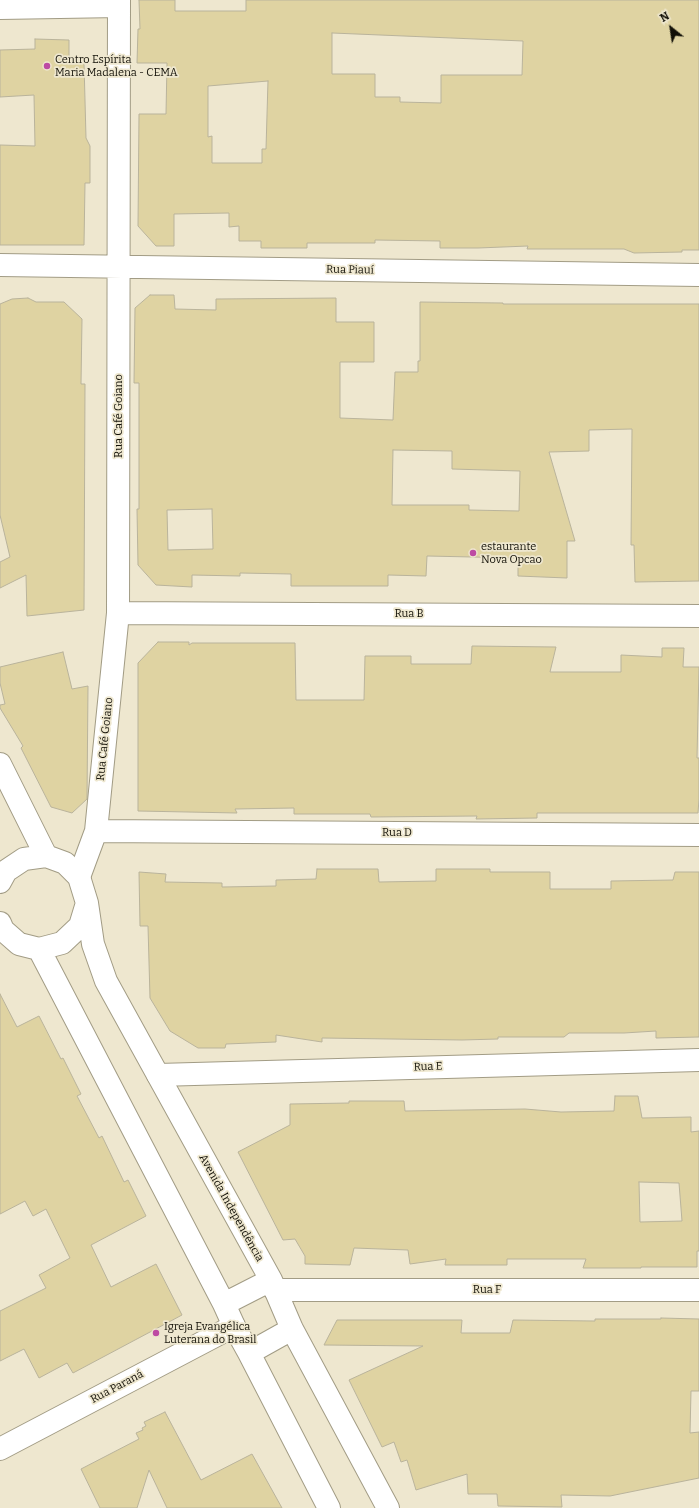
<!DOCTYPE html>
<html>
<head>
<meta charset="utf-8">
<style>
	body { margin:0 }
	#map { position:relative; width:699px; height:1508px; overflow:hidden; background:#eee7cf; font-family:Bitter,serif }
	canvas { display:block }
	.north { position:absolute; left:651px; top:8px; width:40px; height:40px; -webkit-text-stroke:3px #eee7cf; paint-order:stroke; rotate:330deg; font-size:11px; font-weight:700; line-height:16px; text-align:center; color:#121007 }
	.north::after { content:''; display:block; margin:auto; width:14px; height:18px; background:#121007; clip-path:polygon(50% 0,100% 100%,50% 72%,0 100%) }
</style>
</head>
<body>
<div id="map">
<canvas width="699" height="1508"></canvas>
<div class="north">N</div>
</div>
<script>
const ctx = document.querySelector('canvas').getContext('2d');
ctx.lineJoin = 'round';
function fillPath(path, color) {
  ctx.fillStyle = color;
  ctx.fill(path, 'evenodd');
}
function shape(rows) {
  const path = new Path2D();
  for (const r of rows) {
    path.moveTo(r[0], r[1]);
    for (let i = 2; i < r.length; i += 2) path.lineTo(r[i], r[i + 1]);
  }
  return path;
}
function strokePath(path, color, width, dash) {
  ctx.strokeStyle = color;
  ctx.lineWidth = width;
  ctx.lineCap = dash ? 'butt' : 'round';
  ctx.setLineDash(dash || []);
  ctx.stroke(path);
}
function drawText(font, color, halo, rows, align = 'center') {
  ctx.font = font + ' Bitter,serif';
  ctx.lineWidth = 3.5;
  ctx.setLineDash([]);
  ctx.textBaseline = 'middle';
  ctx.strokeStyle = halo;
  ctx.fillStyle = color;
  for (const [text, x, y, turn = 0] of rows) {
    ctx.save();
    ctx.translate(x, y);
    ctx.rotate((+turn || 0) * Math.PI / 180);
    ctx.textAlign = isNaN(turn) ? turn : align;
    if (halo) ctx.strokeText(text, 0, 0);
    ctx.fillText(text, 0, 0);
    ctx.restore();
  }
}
const building = shape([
	[139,0,175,0,175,11,246,11,246,0,699,0,699,250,682,250,682,252,634,253,624,249,527,249,528,246,478,248,440,248,440,241,375,240,375,243,307,243,307,248,261,248,261,241,239,241,239,226,229,227,229,213,174,214,174,246,156,246,138,226,139,114,166,114,167,63,137,63,138,29,140,29,139,0],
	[332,33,523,41,522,75,441,75,441,103,400,102,400,97,375,97,375,74,332,74,332,33],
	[268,81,266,149,262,149,262,163,212,163,212,136,208,137,208,86,268,81],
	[35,39,69,40,69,64,84,63,86,138,90,146,90,183,85,183,84,245,0,245,0,145,35,146,34,95,0,97,0,50,35,49,35,39],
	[150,295,174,295,175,309,216,310,216,299,336,298,336,322,374,322,374,362,340,362,340,418,393,420,395,372,418,372,418,361,420,361,420,302,503,303,503,304,699,304,699,581,635,582,634,545,631,545,632,429,589,430,589,451,549,452,575,541,567,541,567,578,518,576,518,558,427,556,426,576,388,575,388,586,291,586,291,574,240,573,240,576,192,575,192,587,156,585,138,565,137,509,139,509,139,383,134,383,135,308,150,295],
	[393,450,452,451,452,469,520,471,519,511,469,510,469,505,392,505,393,450],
	[212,509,213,549,168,550,167,510,212,509],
	[28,298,36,302,64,302,82,319,81,384,85,384,84,610,27,616,26,575,0,588,0,562,10,557,0,515,0,304,12,299,28,298],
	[158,642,189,642,189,645,192,643,295,643,296,700,364,700,365,656,411,656,411,664,471,664,472,646,556,647,550,672,621,672,621,655,662,657,662,648,684,648,683,667,699,667,697,758,699,758,699,799,698,813,537,813,537,818,476,819,477,816,371,817,370,814,294,814,294,808,235,809,237,813,138,811,138,663,158,642],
	[63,652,72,689,88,686,87,799,72,813,51,807,21,748,23,746,0,708,0,705,5,704,0,683,0,667,63,652],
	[317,869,378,869,379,882,436,881,436,869,490,869,490,872,550,872,550,889,611,889,611,881,673,880,675,872,699,872,699,1037,656,1038,656,1031,624,1033,569,1033,564,1037,498,1037,498,1039,462,1040,322,1038,322,1042,276,1035,276,1042,226,1044,225,1048,198,1048,170,1031,150,998,148,926,140,926,139,872,166,874,165,882,222,883,222,887,276,886,276,880,316,879,317,869],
	[0,994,17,1027,39,1016,61,1059,63,1058,81,1094,77,1096,99,1138,102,1136,124,1182,128,1180,146,1216,91,1245,111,1287,156,1264,182,1315,73,1373,67,1363,39,1378,24,1349,0,1361,0,1311,46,1288,39,1275,70,1258,46,1209,33,1216,25,1201,0,1214,0,994],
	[615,1096,638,1096,642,1118,691,1117,691,1132,699,1131,699,1251,697,1251,697,1267,641,1267,641,1268,583,1268,586,1259,507,1259,507,1265,445,1265,446,1259,410,1264,408,1250,354,1248,350,1265,305,1264,305,1256,295,1239,283,1240,238,1152,290,1125,290,1104,349,1103,349,1101,404,1101,405,1111,525,1109,561,1112,614,1111,615,1096],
	[639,1182,679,1183,682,1221,640,1222,639,1182],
	[661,1318,699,1319,699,1391,691,1391,690,1433,699,1432,699,1478,610,1496,561,1495,562,1507,498,1506,497,1494,468,1494,467,1474,416,1490,407,1460,401,1462,394,1442,382,1447,349,1380,423,1346,324,1345,337,1320,462,1320,461,1333,510,1333,513,1320,595,1321,595,1319,661,1319,661,1318],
	[165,1412,201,1480,252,1454,282,1508,167,1508,149,1470,137,1508,100,1508,81,1469,139,1439,136,1433,143,1430,142,1428,146,1426,144,1422,165,1412]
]);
const minor = shape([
	[0,8,119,6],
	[0,265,699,275],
	[118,613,699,616],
	[96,831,699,835],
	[79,877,96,831,118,613,119,0],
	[158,1075,699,1060],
	[275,1290,699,1290],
	[0,1449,234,1326]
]);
const tertiary = shape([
	[0,764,46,856],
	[0,882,6,871,24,859,46,856,65,863,79,877,87,903,80,926,62,943,39,949,19,944,3,930,0,923],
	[87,903,93,944,106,981,271,1280,292,1329,388,1508],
	[39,949,224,1304,234,1326,249,1353,329,1508],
	[224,1304,271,1280],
	[249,1353,292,1329]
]);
const markers = [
	[47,66,4,"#bd4aa3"],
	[473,553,4,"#bd4aa3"],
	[156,1333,4,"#bd4aa3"]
];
const poiNames = [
	["Centro Espírita",55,60],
	["Maria Madalena - CEMA",55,73],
	["estaurante",481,547],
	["Nova Opcao",481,560],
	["Igreja Evangélica",164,1327],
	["Luterana do Brasil",164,1340]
];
const streetNames = [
	["Rua Piauí",350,270,1],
	["Rua Café Goiano",119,416,-90],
	["Rua B",409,614],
	["Rua Café Goiano",105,739,-84],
	["Rua D",397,833],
	["Rua E",428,1067,-2],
	["Avenida Independência",231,1208,61],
	["Rua F",487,1290],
	["Rua Paraná",117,1387,-28]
];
fillPath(building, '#dfd3a2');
strokePath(building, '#b9b39b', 1);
strokePath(minor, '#a29c85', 24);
strokePath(tertiary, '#a29c85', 24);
strokePath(minor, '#fff', 22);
strokePath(tertiary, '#fff', 22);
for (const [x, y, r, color] of markers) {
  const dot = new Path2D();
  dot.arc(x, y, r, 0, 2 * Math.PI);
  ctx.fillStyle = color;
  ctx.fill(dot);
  strokePath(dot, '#eee7cf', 1.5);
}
drawText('11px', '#121007', '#eee7cf', poiNames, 'left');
drawText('11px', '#121007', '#eee7cf', streetNames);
</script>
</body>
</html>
